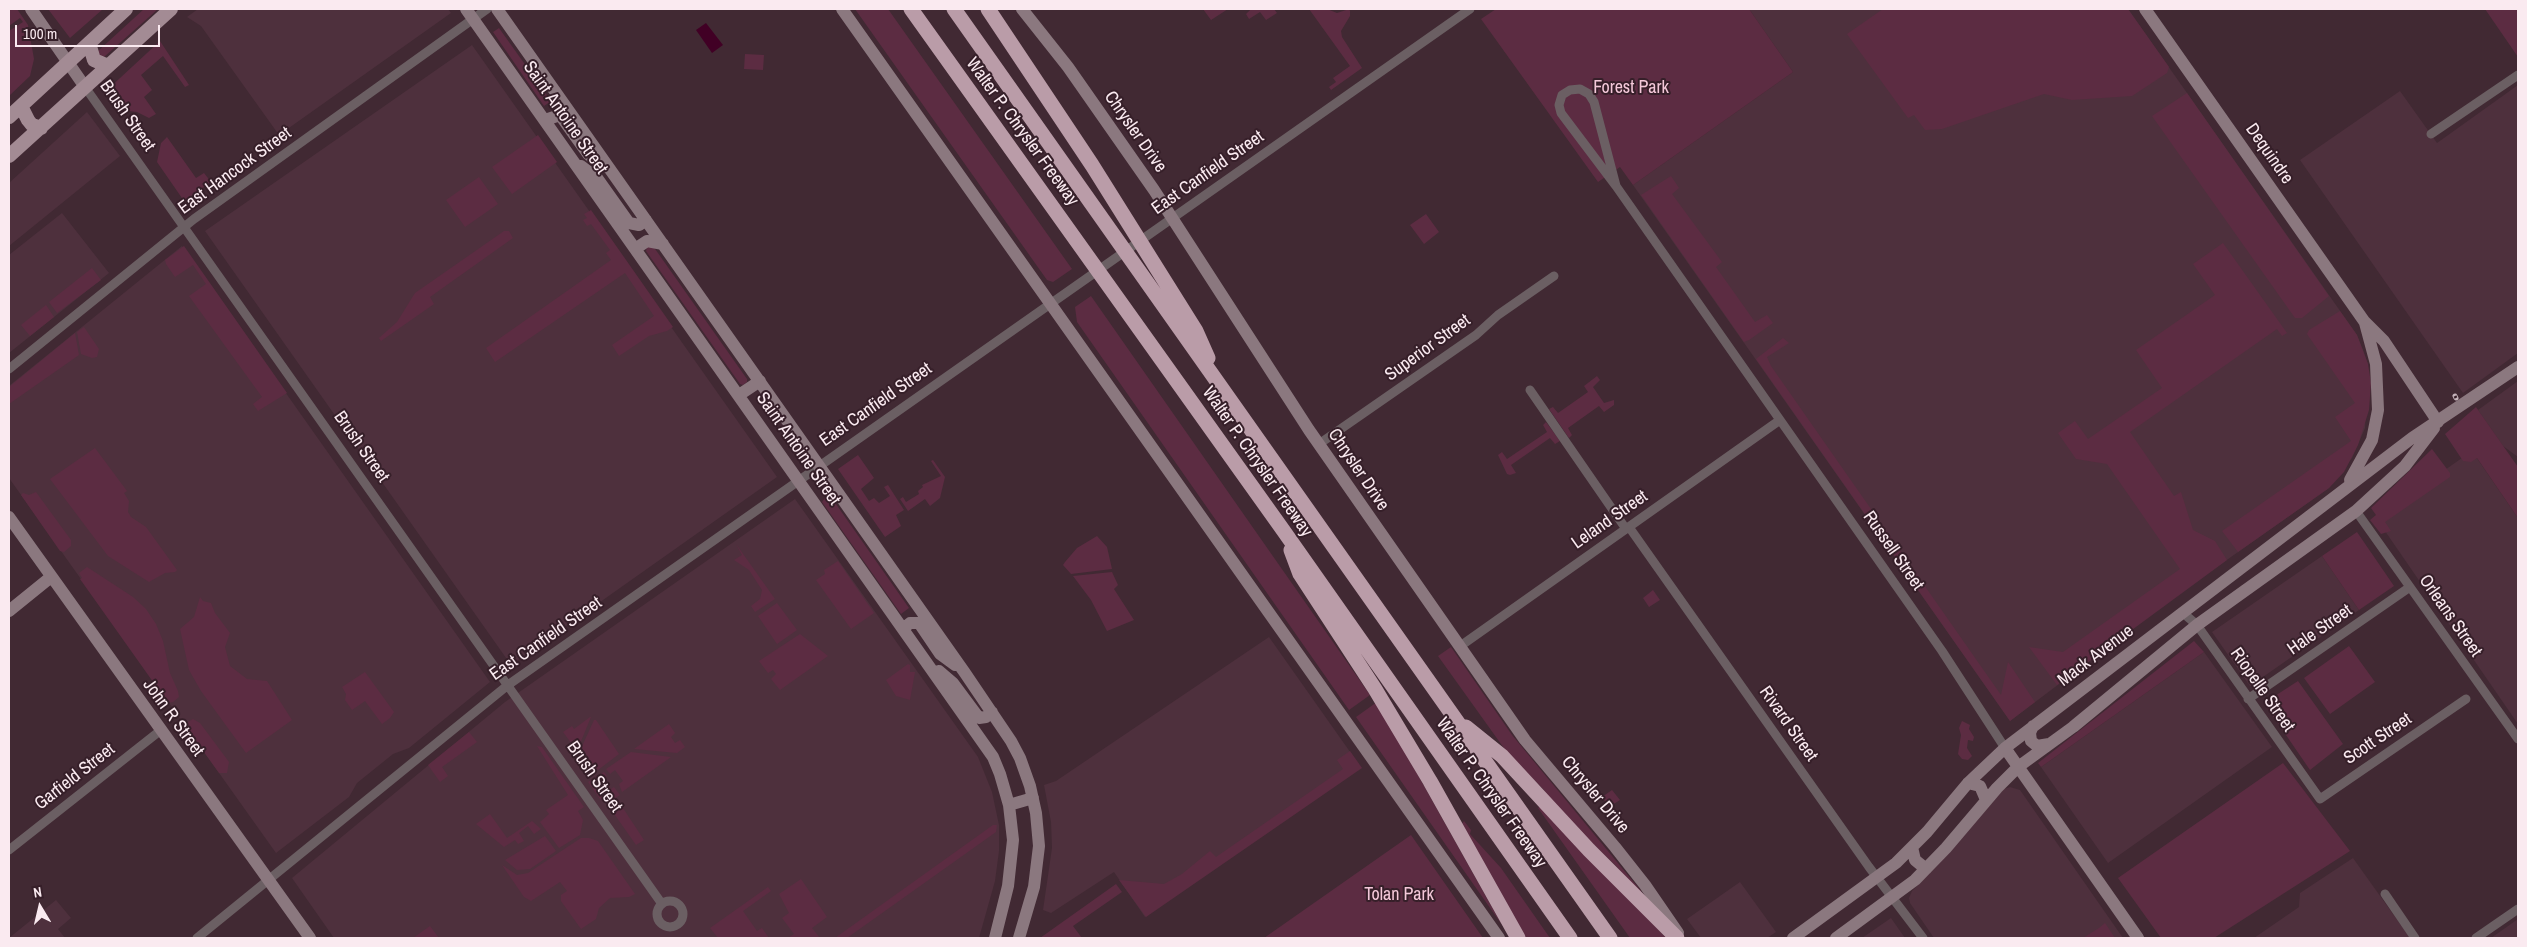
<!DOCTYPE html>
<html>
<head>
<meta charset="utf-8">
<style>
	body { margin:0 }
	#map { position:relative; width:2527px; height:947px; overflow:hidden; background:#412933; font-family:"Archivo Narrow",sans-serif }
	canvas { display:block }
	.frame { position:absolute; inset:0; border:10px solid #faeaf0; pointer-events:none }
	.north { position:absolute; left:15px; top:882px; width:50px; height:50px; -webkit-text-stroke:4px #361f29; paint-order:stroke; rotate:351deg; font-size:14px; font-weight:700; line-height:20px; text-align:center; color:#faeaf0 }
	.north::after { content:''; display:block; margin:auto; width:18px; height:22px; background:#faeaf0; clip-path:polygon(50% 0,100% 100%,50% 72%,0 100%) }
	.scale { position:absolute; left:15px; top:25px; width:145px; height:22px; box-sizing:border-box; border:2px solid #faeaf0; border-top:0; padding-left:6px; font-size:15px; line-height:18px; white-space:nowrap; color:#faeaf0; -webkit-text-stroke:4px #361f29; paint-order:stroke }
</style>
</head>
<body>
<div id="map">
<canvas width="2527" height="947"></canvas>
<div class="frame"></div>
<div class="north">N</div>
<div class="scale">100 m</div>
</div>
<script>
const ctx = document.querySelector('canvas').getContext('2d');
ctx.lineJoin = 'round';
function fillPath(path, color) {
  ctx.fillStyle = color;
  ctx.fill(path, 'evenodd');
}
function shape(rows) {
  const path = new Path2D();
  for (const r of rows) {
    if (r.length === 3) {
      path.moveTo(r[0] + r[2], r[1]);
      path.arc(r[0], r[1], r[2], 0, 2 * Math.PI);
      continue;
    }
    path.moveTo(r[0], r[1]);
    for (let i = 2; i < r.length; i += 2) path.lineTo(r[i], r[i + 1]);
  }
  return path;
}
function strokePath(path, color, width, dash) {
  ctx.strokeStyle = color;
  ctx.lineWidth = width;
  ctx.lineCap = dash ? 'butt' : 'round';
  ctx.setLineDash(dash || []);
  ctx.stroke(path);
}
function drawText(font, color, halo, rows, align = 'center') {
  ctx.font = font + ' "Archivo Narrow",sans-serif';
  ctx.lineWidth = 4;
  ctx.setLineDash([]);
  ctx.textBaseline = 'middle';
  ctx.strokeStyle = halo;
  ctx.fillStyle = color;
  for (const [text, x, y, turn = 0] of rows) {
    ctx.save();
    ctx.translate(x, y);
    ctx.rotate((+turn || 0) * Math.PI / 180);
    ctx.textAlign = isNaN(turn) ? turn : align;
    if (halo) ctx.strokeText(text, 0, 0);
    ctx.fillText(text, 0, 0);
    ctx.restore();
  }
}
const built = shape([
	[198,9,448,9,451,13,279,135,201,26,187,17],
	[1749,9,2128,9,2357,335,2363,350,2368,364,2365,428,2352,458,2329,488,2177,595,2010,721,1633,185,1793,72],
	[472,45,777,477,511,665,205,231],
	[2518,85,2518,353,2463,393,2300,160,2400,91,2437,143],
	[87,112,120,156,9,246,9,183],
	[62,213,109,273,9,353,9,255],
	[182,246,490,682,409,748,393,754,357,783,349,797,276,853,9,478,9,386],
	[2518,381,2518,457,2503,446,2478,410],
	[2472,451,2518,518,2518,724,2376,518],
	[795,499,978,757,992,792,999,825,999,851,995,881,979,938,334,938,292,878,505,702],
	[2322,556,2359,610,2250,686,2212,632],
	[1269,637,1360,766,1145,917,1114,872,1051,913,1043,910,1052,848,1051,822,1044,785,1056,781],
	[2204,652,2272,747,2108,863,2041,767],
	[2010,787,2020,790,2123,938,1934,938,1910,903,1909,898,1912,891,1936,867,2004,789],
	[2353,858,2410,938,2254,938,2299,907,2300,893],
	[1740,882,1776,932,1767,938,1701,938,1687,919],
	[56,900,71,918,58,929,65,938,9,938],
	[1891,918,1905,938,1862,938],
	[2518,919,2518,938,2491,938]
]);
const green = shape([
	[9,9,17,9,28,25,34,59,30,76,9,96,9,31,23,22,20,18,9,26],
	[48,9,103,9,70,38],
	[144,9,158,9,104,57,100,57,98,51],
	[855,9,888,9,1072,269,1053,282,1047,280],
	[1203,9,1228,9,1211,20],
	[1251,9,1274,9,1277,13,1266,20,1260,12,1249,19,1246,14],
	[1309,9,1327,9,1337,13,1349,9,1350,11,1350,16,1341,31,1342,37,1362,68,1331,90,1329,87,1336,82,1333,78,1350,66],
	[1496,9,1749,9,1793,72,1633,185,1620,167,1598,182,1481,19],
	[1883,9,2128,9,2169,67,2167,73,2132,96,2072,100,2044,94,1942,129,1925,130,1914,115,1908,118,1847,34],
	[2485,9,2518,9,2518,57],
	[499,28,551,101,547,104,544,106,493,32],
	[160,41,189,85,185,87,163,56,141,75,152,90,144,97,156,114,149,118,137,112,120,110,106,91],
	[745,54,764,55,763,70,744,69],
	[2187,93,2329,296,2302,318,2295,318,2152,116],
	[538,135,557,162,512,194,492,167],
	[167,137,196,178,204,173,211,182,184,201,157,162,161,143],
	[1671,176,1679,188,1672,194,1722,262,1716,267,1755,322,1767,315,1773,323,1749,340,1744,342,1641,195],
	[479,177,498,204,465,227,446,200],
	[591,210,673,327,667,331,649,336,619,356,612,345,654,316,625,273,495,362,486,348,611,260,606,253,610,250,591,224,587,226,583,220,587,218,584,214],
	[1426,214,1439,232,1424,244,1410,225],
	[504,231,509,231,513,238,430,297,434,304,381,341,379,338,397,322,415,293],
	[2223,243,2287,333,2282,336,2277,329,2130,432,2174,496,2181,492,2193,530,2215,541,2227,560,2057,685,2029,647,2063,652,2180,569,2107,464,2076,459,2058,433,2075,421,2088,439,2162,388,2136,350,2215,295,2193,264],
	[184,246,287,393,258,411,253,404,262,397,189,296,206,284,193,265,175,277,166,264,165,260],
	[653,246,747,379,747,382,743,385,740,384,646,251,647,247],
	[92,268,101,280,57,313,49,302],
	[1091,296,1370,695,1349,710,1077,322,1075,307],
	[46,305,54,317,30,336,21,325],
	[2340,311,2357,335,2368,364,2371,383,2369,410,2358,445,2344,472,2329,488,2238,552,2222,531,2351,441,2335,417,2355,403,2307,334,2309,330],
	[84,327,99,349,97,357,92,358,81,354,77,332],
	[75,333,79,355,9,404,9,387],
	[1783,338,1789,343,1767,357,1771,366,2001,695,2008,662,2035,702,2010,721,1756,359],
	[1597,376,1600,380,1593,387,1604,403,1614,400,1614,405,1604,412,1599,406,1568,428,1572,435,1569,438,1549,409,1553,407,1558,413,1588,392,1584,386],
	[2476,407,2518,467,2518,518,2477,458,2471,462,2463,461,2445,434],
	[1546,422,1560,441,1555,444,1550,438,1511,465,1516,473,1510,475,1507,474,1498,455,1502,452,1507,459,1547,432,1543,425],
	[95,448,127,491,124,493,129,501,128,512,131,517,146,527,177,570,175,572,165,573,149,582,108,556,50,479],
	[2432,449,2450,473,2450,477,2385,522,2391,531,2381,534,2370,520,2376,515,2371,508],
	[858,455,874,478,861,489,869,501,874,498,879,503,890,496,884,487,888,485,904,510,896,515,901,526,885,537,838,469],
	[933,460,945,477,940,498,930,506,925,499,908,511,900,499,903,497,906,502,919,494,918,491,923,487,922,485,941,476,931,461],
	[36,492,71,540,71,546,64,552,60,551,21,495,23,493,29,495],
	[827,495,831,497,909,608,901,614,822,502],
	[2357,532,2394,586,2359,610,2322,556],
	[1097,536,1107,547,1112,569,1071,574,1063,565,1065,562,1077,548],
	[736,544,775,599,755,612,751,606,760,599,762,590,749,570,734,560,742,555],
	[838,561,874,613,851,629,816,580,825,574,824,570],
	[87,567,133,597,146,609,156,624,163,641,170,673,178,691,179,697,173,702,168,703,80,579,82,578,79,573],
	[1112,572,1118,585,1114,589,1134,620,1107,631,1091,600,1073,576],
	[1653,590,1660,600,1649,607,1643,598],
	[200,597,203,601,211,603,215,613,230,633,225,647,230,666,247,679,267,681,292,720,246,753,201,691,189,670,180,629,194,617],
	[777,603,797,630,777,644,758,616],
	[800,634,828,656,780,690,771,679,776,674,773,670,768,673,759,661],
	[2194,641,2204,652,2041,767,2038,763],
	[2349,646,2375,682,2330,714,2304,678],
	[1451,647,1512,735,1641,891,1639,893,1616,866,1548,800,1544,790,1506,751,1438,656],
	[908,664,910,665,910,672,915,672,910,700,896,696,886,680],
	[365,672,394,712,390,718,382,724,365,701,352,710,345,700,346,694,342,687],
	[2298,681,2343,744,2310,770,2264,703],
	[1377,702,1502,925,1356,717],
	[590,717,591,717,577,751,563,732,572,726,574,729],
	[193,719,200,723,229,762,227,773,219,773,186,727,186,723],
	[594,720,596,720,619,754,598,770,586,763,579,753],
	[1962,721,1970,725,1969,729,1974,737,1973,741,1968,740,1967,748,1972,756,1968,760,1962,759,1958,754,1961,735,1959,728],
	[669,724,675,733,671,737,675,743,680,740,685,747,677,753,634,749],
	[469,732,477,742,442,767,448,776,440,782,428,765],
	[537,746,542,747,584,807,578,811,583,820,580,835,559,848,540,822,549,814,546,810,568,795],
	[1350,751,1362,768,1146,917,1119,880,1164,884,1182,874,1210,851,1216,857,1343,769,1337,760],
	[631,752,671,757,622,792,619,784,623,781,615,770,610,774,606,769],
	[2283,763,2350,851,2214,938,2161,938,2118,878],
	[604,772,607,776,604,778,611,789,614,787,620,795,607,803,600,799,588,782],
	[1612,790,1620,800,1609,807,1602,797],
	[619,802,644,840,636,845,610,808],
	[1541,806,1650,920,1666,938,1630,938,1538,808],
	[490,814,507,838,532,821,541,829,534,834,528,826,519,833,524,841,518,844,515,840,504,847,476,824],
	[1464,821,1471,830,1470,834,1501,868,1550,938,1524,938,1461,825],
	[993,825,997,825,996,832,847,938,835,938],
	[1411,835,1483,938,1264,938],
	[545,836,556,851,530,869,517,870,505,860],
	[581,838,589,838,598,841,635,894,629,897,610,898,599,908,596,919,581,929,561,901,561,895,567,891,560,882,531,901,524,897,502,865,517,875,528,873],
	[801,879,827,917,812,928,820,938,788,938,794,934,782,918,789,913,779,894],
	[1116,884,1122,892,1073,926,1082,938,1040,938],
	[768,887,771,891,743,911,757,931,762,928,769,938,718,938,710,928],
	[2105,923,2115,938,2083,938,2099,928],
	[430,926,439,938,413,938]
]);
const water = shape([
	[706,23,723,45,712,53,696,30]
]);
const street = shape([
	[85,87,662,904],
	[1580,89,1589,94,1594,102,1616,186,1561,113,1559,105,1562,95,1570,90,1580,89],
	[2431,134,2518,75],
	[1616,186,1942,651,2005,748],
	[9,369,194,219,487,9],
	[1530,390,1626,529],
	[1319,444,1476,335,1498,315,1554,276],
	[2356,511,2518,739],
	[1629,527,1869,867,1923,938],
	[2182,612,2197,625,2320,799,2466,699],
	[1459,647,1780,420],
	[2248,699,2410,587],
	[9,850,161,730],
	[2385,894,2415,938],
	[670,914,13],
	[197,938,508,685,1470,9],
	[2476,938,2518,909]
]);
const secondary = shape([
	[31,9,85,87],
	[466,9,993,757,1000,774,1009,805,1013,840,1008,886,995,938],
	[497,9,965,673,1011,741,1020,758,1030,786,1036,813,1039,846,1034,887,1019,938],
	[842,9,1499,938],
	[1022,9,1068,67,1154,190,1309,430,1525,740,1615,847,1645,885,1678,933],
	[2145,9,2364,321,2384,341,2438,422],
	[545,120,560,115,588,154,602,165],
	[581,166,597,178,629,223,639,225,646,220],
	[635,249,647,241,663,244],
	[739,395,760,381],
	[2350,480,2372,440,2378,410,2376,364,2365,323],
	[9,517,310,938],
	[9,611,51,577],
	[904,628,910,623,919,623,940,654,955,665],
	[939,671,953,683,979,718,986,717,992,712],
	[2033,726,2030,733,2031,741,2037,746,2049,744],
	[2005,748,2138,938],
	[1968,783,1980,786,1986,800],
	[1009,805,1033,798],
	[1912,847,1915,860,1926,869],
	[1793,938,1896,863,1927,832,1968,783,2005,748,2412,438,2518,367],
	[1836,938,1915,880,1946,848,1997,788,2018,767,2073,727,2197,625,2356,511,2405,466,2434,428]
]);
const primary = shape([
	[89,43,94,60,108,66],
	[21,106,28,120,32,125,41,128],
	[9,117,126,9],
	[9,156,171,9]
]);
const highway = shape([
	[911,9,1283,530,1570,938],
	[954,9,1610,938],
	[988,9,1092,165,1196,331,1208,358],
	[1291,550,1300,574,1375,689,1430,781,1518,938],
	[1466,727,1502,756,1589,850,1677,938]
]);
const rail = shape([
	[2455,396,2456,398]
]);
const parkNames = [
	["Forest Park",1631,88],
	["Tolan Park",1399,895]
];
const streetNames = [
	["Brush Street",127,116,55],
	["Saint Antoine Street",565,118,55],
	["Walter P. Chrysler Freeway",1022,132,54],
	["Chrysler Drive",1135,132,55],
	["Dequindre",2269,154,55],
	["East Hancock Street",235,171,-36],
	["East Canfield Street",1208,173,-35],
	["Superior Street",1428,348,-36],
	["East Canfield Street",876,405,-35],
	["Brush Street",361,447,55],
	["Saint Antoine Street",798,449,55],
	["Walter P. Chrysler Freeway",1257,462,55],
	["Chrysler Drive",1358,470,56],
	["Leland Street",1610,520,-35],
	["Russell Street",1893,551,55],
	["Orleans Street",2450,616,55],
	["Hale Street",2320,630,-35],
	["East Canfield Street",546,639,-35],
	["Mack Avenue",2096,656,-37],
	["Riopelle Street",2262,690,55],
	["John R Street",173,718,54],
	["Rivard Street",1788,724,55],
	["Scott Street",2378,739,-34],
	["Garfield Street",75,777,-38],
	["Brush Street",594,777,55],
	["Walter P. Chrysler Freeway",1491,793,55],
	["Chrysler Drive",1595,795,50]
];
fillPath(built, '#4e303d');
fillPath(green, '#5c2c42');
fillPath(water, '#410025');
strokePath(street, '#6b5f63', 9);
strokePath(secondary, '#8b787f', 12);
strokePath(primary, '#a38b94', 14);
strokePath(highway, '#ba9ca8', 15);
strokePath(rail, '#c5b3ba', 5);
strokePath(rail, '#361f29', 3, [9]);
drawText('18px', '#f4c8d9', '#361f29', parkNames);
drawText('18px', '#faeaf0', '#361f29', streetNames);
</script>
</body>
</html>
